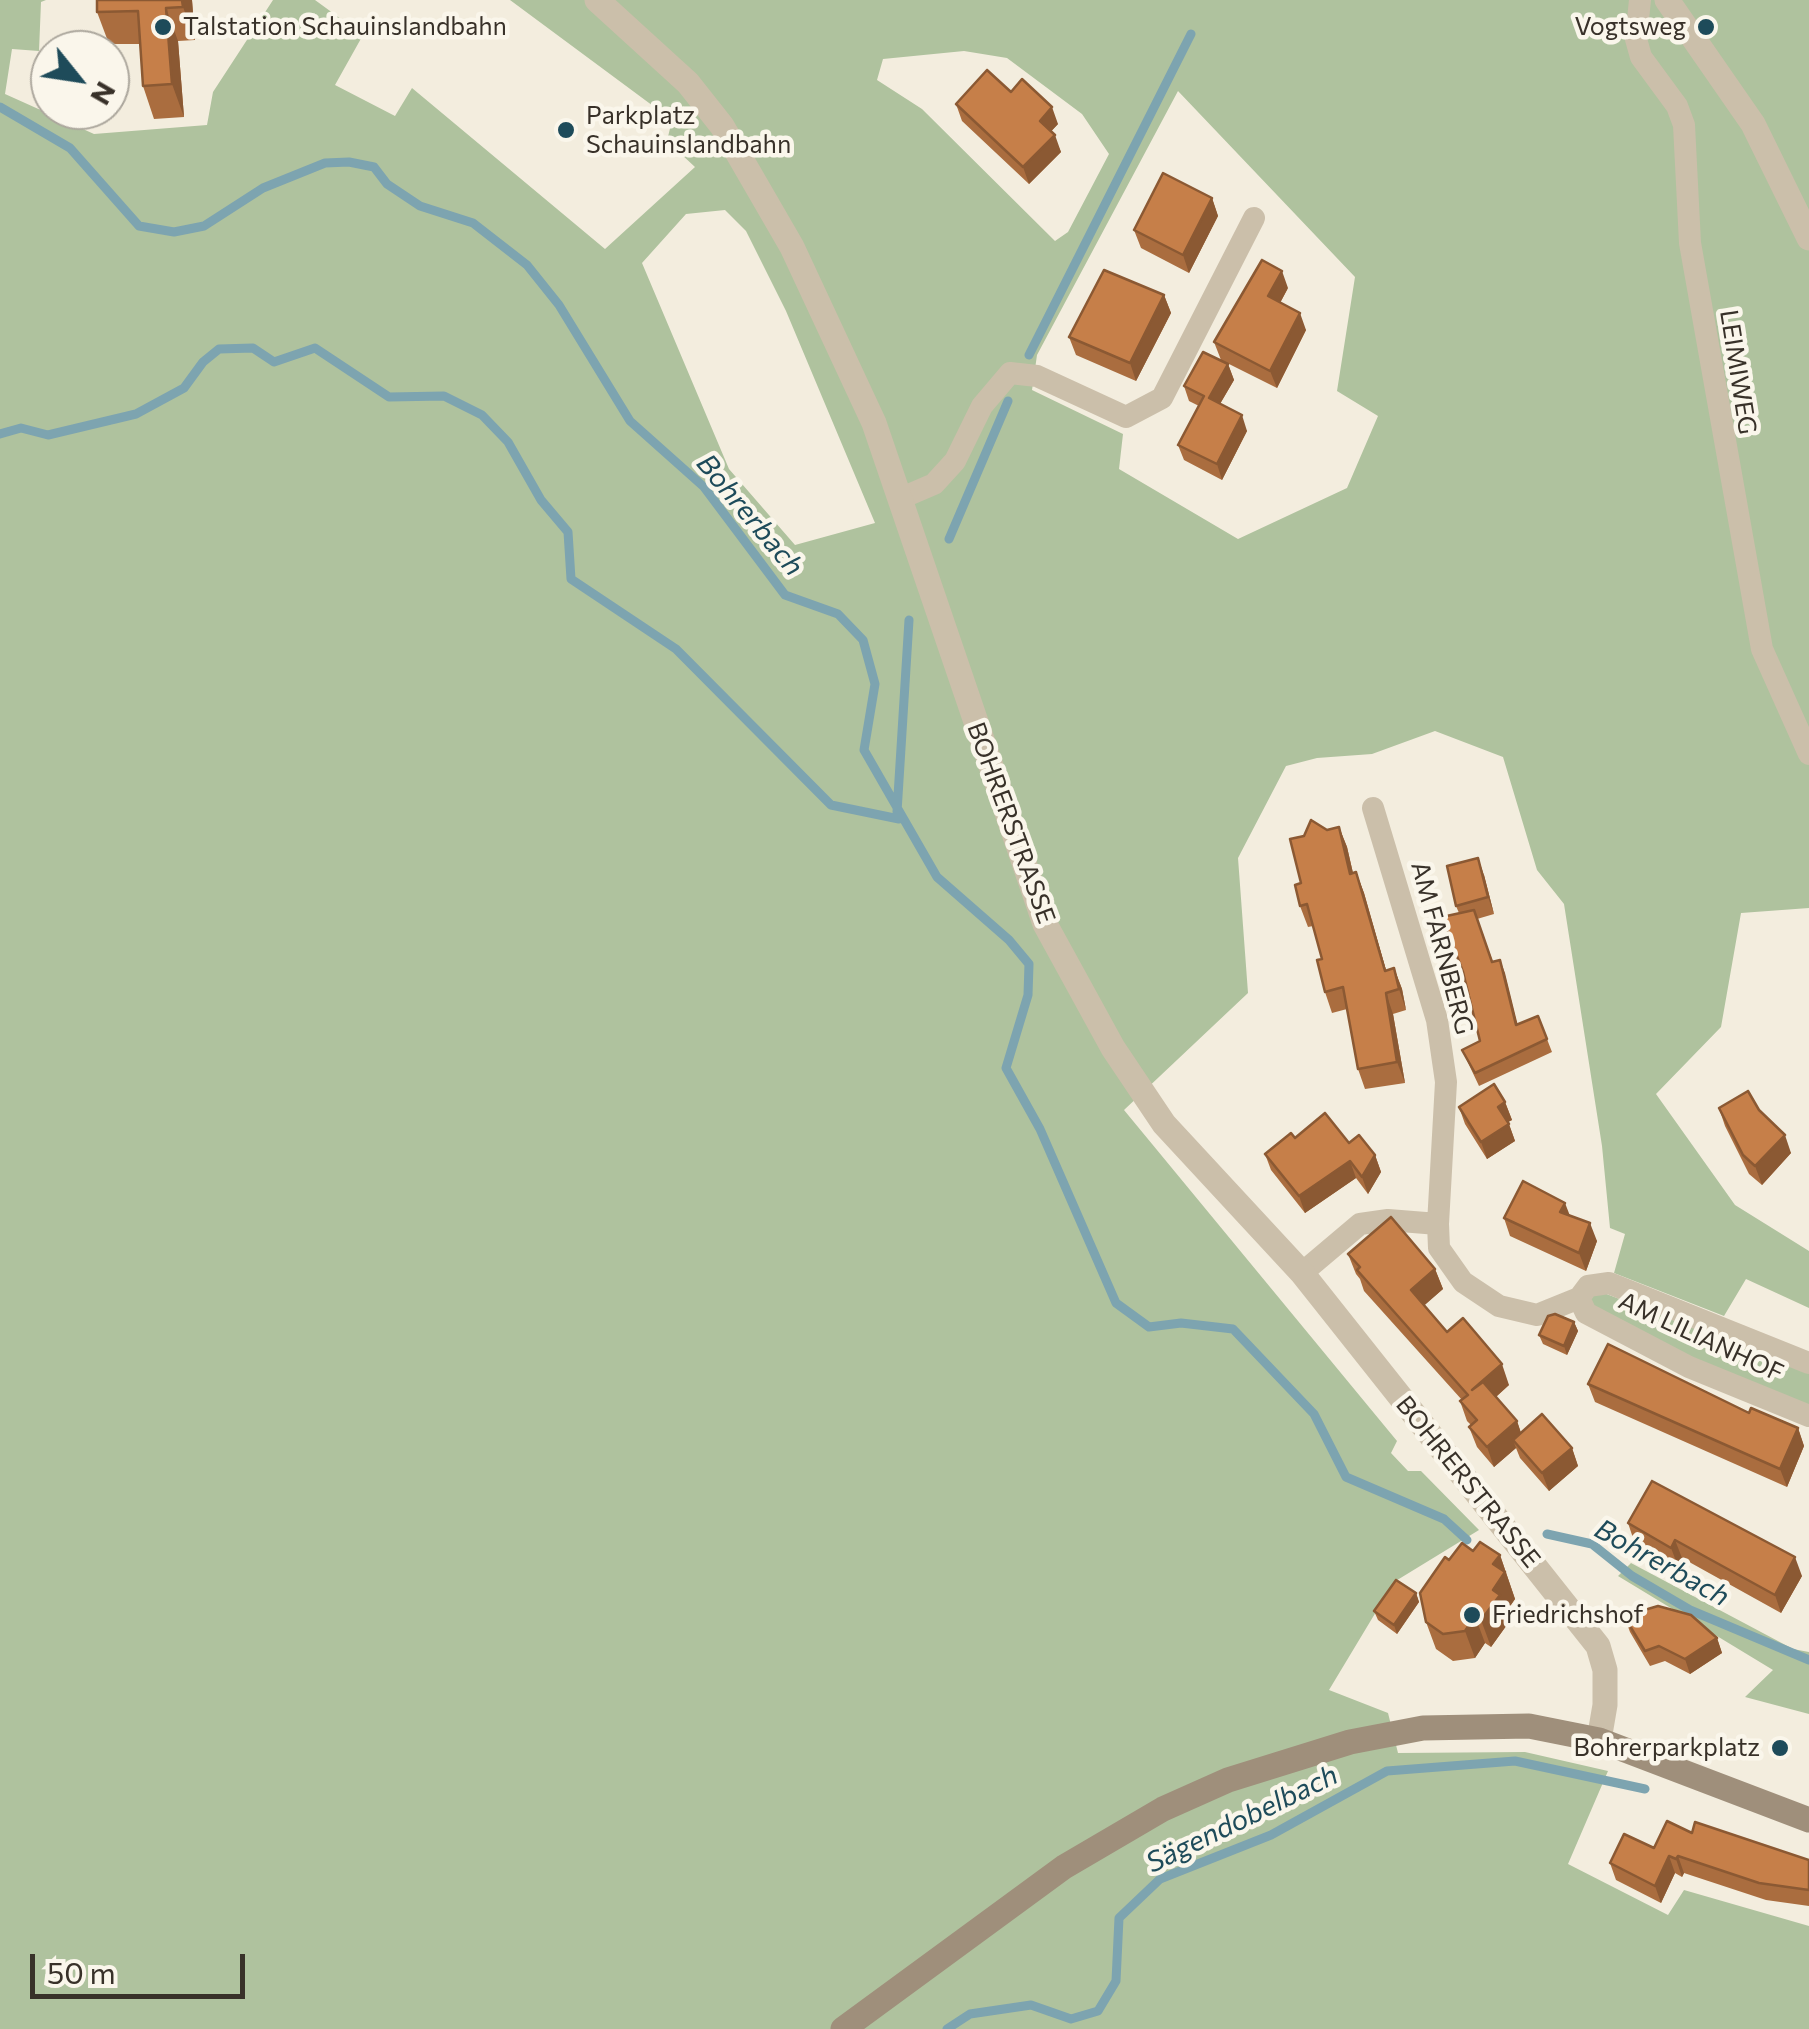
<!DOCTYPE html>
<html>
<head>
<meta charset="utf-8">
<style>
	body { margin:0 }
	#map { position:relative; width:1809px; height:2029px; overflow:hidden; background:#f3edde; font-family:Commissioner,sans-serif }
	canvas { display:block }
	.north { position:absolute; left:30px; top:30px; width:100px; height:100px; box-sizing:border-box; background:#faf6eb; border:2px solid #aca79d; border-radius:50%; rotate:120deg; font-size:28px; font-weight:700; line-height:40px; text-align:center; color:#383129 }
	.north::after { content:''; display:block; margin:auto; width:35px; height:45px; background:#1e4b5a; clip-path:polygon(50% 0,100% 100%,50% 72%,0 100%) }
	.scale { position:absolute; left:30px; top:1954px; width:215px; height:45px; box-sizing:border-box; border:5px solid #383129; border-top:0; padding-left:12px; font-size:30px; line-height:35px; white-space:nowrap; color:#383129; -webkit-text-stroke:8px #faf6eb; paint-order:stroke }
</style>
</head>
<body>
<div id="map">
<canvas width="1809" height="2029"></canvas>
<div class="north">N</div>
<div class="scale">50 m</div>
</div>
<script>
const ctx = document.querySelector('canvas').getContext('2d');
ctx.lineJoin = 'round';
function fillPath(path, color) {
  ctx.fillStyle = color;
  ctx.fill(path, 'evenodd');
}
function shape(rows) {
  const path = new Path2D();
  for (const r of rows) {
    path.moveTo(r[0], r[1]);
    for (let i = 2; i < r.length; i += 2) path.lineTo(r[i], r[i + 1]);
  }
  return path;
}
function strokePath(path, color, width, dash) {
  ctx.strokeStyle = color;
  ctx.lineWidth = width;
  ctx.lineCap = dash ? 'butt' : 'round';
  ctx.setLineDash(dash || []);
  ctx.stroke(path);
}
function drawText(font, color, halo, rows, align = 'center') {
  ctx.font = font + ' Commissioner,sans-serif';
  ctx.lineWidth = 9;
  ctx.setLineDash([]);
  ctx.textBaseline = 'middle';
  ctx.strokeStyle = halo;
  ctx.fillStyle = color;
  for (const [text, x, y, turn = 0] of rows) {
    ctx.save();
    ctx.translate(x, y);
    ctx.rotate((+turn || 0) * Math.PI / 180);
    ctx.textAlign = isNaN(turn) ? turn : align;
    if (halo) ctx.strokeText(text, 0, 0);
    ctx.fillText(text, 0, 0);
    ctx.restore();
  }
}
const green = shape([
	[0,0,46,0,41,2,39,51,12,49,5,94,94,134,207,125,213,92,273,0,315,0,363,35,335,85,395,116,412,88,605,249,695,167,667,141,672,120,510,0,1809,0,1809,908,1741,913,1721,1027,1656,1094,1735,1205,1809,1251,1809,1308,1746,1279,1724,1316,1614,1273,1625,1234,1610,1228,1602,1146,1564,904,1537,870,1503,757,1435,731,1372,754,1317,758,1286,766,1238,858,1248,993,1124,1110,1397,1441,1391,1453,1408,1471,1421,1471,1479,1530,1394,1582,1329,1690,1388,1713,1398,1753,1525,1752,1608,1771,1568,1864,1668,1915,1684,1890,1809,1926,1809,2029,0,2029],
	[964,51,1007,58,1082,114,1109,154,1068,232,1055,241,922,109,877,80,883,59],
	[1178,91,1355,277,1337,391,1378,416,1347,488,1238,539,1119,469,1123,434,1032,390,1037,355],
	[725,210,746,231,786,311,875,523,795,545,729,469,642,263,686,214],
	[1604,1293,1809,1372,1809,1406,1698,1364,1589,1303,1593,1296],
	[1631,1563,1793,1649,1809,1652,1809,1714,1745,1697,1773,1670,1618,1576]
]);
const stream = shape([
	[0,107,70,148,139,226,174,232,204,226,263,188,325,163,349,162,374,167,387,184,420,206,473,223,527,265,559,305,630,421,704,487,785,595,838,614,863,640,875,684,864,750,937,877,1009,940,1029,964,1028,995,1006,1068,1040,1129,1116,1303,1149,1327,1181,1323,1233,1329,1314,1414,1346,1477,1444,1519,1467,1540],
	[1029,355,1191,34],
	[0,434,21,428,48,435,136,414,184,388,203,362,219,349,253,348,274,362,315,348,389,397,444,396,482,415,508,442,541,500,568,532,571,579,676,649,831,805,899,819],
	[949,539,1008,401],
	[897,812,909,620],
	[1547,1534,1592,1544,1632,1576,1690,1610,1809,1660],
	[947,2029,970,2014,1031,2005,1071,2019,1098,2011,1116,1981,1119,1918,1160,1879,1271,1835,1387,1771,1515,1761,1645,1789]
]);
const minor = shape([
	[1640,0,1636,39,1641,57,1677,106,1684,125,1690,243,1762,649,1809,754],
	[899,499,934,484,955,461,982,406,1010,373,1037,376,1126,417,1162,398,1254,218],
	[1373,808,1437,1020,1446,1082,1438,1224],
	[1302,1273,1360,1224,1388,1220,1438,1224,1439,1248,1463,1282,1499,1306,1537,1315,1579,1298],
	[1809,1363,1609,1283,1588,1286,1579,1298,1586,1313,1689,1367,1809,1416]
]);
const tertiary = shape([
	[597,0,688,83,722,126,792,247,874,423,1045,924,1113,1048,1164,1124,1302,1273,1598,1646,1605,1670,1605,1705,1599,1740],
	[1667,0,1753,124,1809,238]
]);
const secondary = shape([
	[843,2029,1064,1867,1163,1809,1228,1780,1350,1742,1423,1728,1529,1726,1599,1740,1809,1820]
]);
const wall = shape([
	[192,0,195,40,178,41,184,117,154,119,143,86,140,44,109,44,97,12],
	[1011,92,1058,124,1051,131,1061,152,1029,184,962,121,956,104],
	[1212,198,1218,216,1189,273,1141,248,1134,230],
	[1288,288,1280,303,1306,330,1277,388,1221,360,1214,342],
	[1164,295,1171,313,1136,381,1076,355,1069,337],
	[1228,364,1234,380,1220,404,1247,431,1222,480,1184,460,1178,445,1199,406,1189,401,1184,386],
	[1339,827,1347,847,1353,873,1356,872,1364,893,1386,970,1394,968,1402,989,1406,1010,1393,1014,1405,1083,1365,1089,1358,1069,1347,1009,1332,1013,1325,992,1322,959,1313,926,1308,927,1300,906,1301,883,1327,830],
	[1484,875,1494,914,1477,919,1493,962,1500,960,1517,1024,1538,1016,1552,1052,1479,1086,1462,1050,1480,1041,1459,913,1456,906],
	[1505,1102,1512,1120,1508,1122,1515,1141,1487,1159,1465,1124,1459,1107],
	[1719,1108,1759,1110,1791,1153,1762,1185,1749,1174,1725,1126],
	[1295,1138,1349,1143,1375,1155,1381,1172,1368,1194,1356,1178,1305,1213,1271,1170,1265,1154],
	[1570,1215,1597,1241,1586,1271,1510,1236,1504,1218],
	[1348,1254,1435,1269,1443,1289,1424,1305,1447,1332,1509,1385,1496,1397,1517,1421,1521,1433,1572,1448,1578,1466,1549,1491,1520,1458,1516,1448,1494,1467,1477,1447,1469,1427,1471,1425,1467,1421,1460,1401,1462,1400,1364,1291,1360,1279,1356,1274],
	[1574,1322,1578,1331,1567,1355,1543,1344,1539,1335],
	[1588,1384,1749,1413,1798,1428,1804,1446,1787,1487,1595,1402],
	[1628,1523,1802,1576,1781,1613,1682,1558,1678,1566,1634,1541],
	[1473,1551,1500,1555,1515,1599,1506,1612,1509,1622,1491,1647,1485,1643,1475,1658,1453,1661,1436,1649,1426,1622,1449,1560],
	[1416,1593,1419,1602,1397,1634,1378,1620,1374,1611],
	[1624,1616,1717,1638,1722,1653,1690,1674,1665,1661,1650,1666,1630,1632],
	[1692,1833,1809,1860,1809,1906,1766,1900,1684,1873,1682,1877,1675,1873,1661,1903,1616,1880,1610,1863]
]);
const shadedWall = shape([
	[182,0,192,0,195,40,183,7],
	[166,8,178,41,184,117,172,84],
	[1052,107,1058,124,1046,137,1040,121],
	[1055,135,1061,152,1029,184,1023,167],
	[1212,198,1218,216,1189,273,1183,255],
	[1282,271,1288,288,1274,314,1268,296],
	[1164,295,1171,313,1136,381,1130,363],
	[1300,313,1306,330,1277,388,1270,371],
	[1228,364,1234,380,1214,414,1209,398],
	[1242,415,1247,431,1222,480,1217,464],
	[1339,827,1347,847,1358,895,1350,874],
	[1478,858,1484,875,1494,914,1488,897],
	[1356,872,1364,893,1392,991,1385,971],
	[1500,960,1505,973,1521,1038,1516,1025],
	[1394,968,1402,989,1406,1010,1399,989],
	[1386,993,1393,1014,1405,1083,1397,1062],
	[1505,1102,1512,1120,1504,1124,1498,1107],
	[1509,1124,1515,1141,1487,1159,1481,1142],
	[1785,1135,1791,1153,1762,1185,1755,1166],
	[1375,1155,1381,1172,1368,1194,1362,1177],
	[1350,1161,1356,1178,1305,1213,1299,1196],
	[1565,1203,1572,1221,1560,1212],
	[1590,1223,1597,1241,1586,1271,1579,1253],
	[1435,1269,1443,1289,1418,1311,1411,1290],
	[1574,1322,1578,1331,1567,1355,1564,1346],
	[1502,1364,1509,1385,1480,1411,1472,1390],
	[1517,1421,1524,1442,1513,1440,1516,1448,1494,1467,1487,1447],
	[1798,1428,1804,1446,1787,1487,1780,1469],
	[1572,1448,1578,1466,1549,1491,1542,1473],
	[1675,1540,1682,1558,1678,1566,1671,1548],
	[1500,1555,1515,1599,1506,1612,1509,1622,1491,1647,1481,1620,1493,1590,1493,1564],
	[1795,1557,1802,1576,1781,1613,1775,1595],
	[1416,1593,1419,1602,1397,1634,1394,1625],
	[1475,1616,1485,1643,1475,1658,1465,1631],
	[1717,1638,1722,1653,1690,1674,1685,1659],
	[1669,1856,1675,1873,1661,1903,1655,1886],
	[1678,1856,1684,1873,1682,1877,1676,1859]
]);
const building = shape([
	[97,0,182,0,183,7,166,8,172,84,143,86,138,11,97,12,97,0],
	[987,70,1011,92,1022,79,1052,107,1040,121,1055,135,1023,167,956,104,987,70],
	[1163,173,1212,198,1183,255,1134,230,1163,173],
	[1262,260,1282,271,1268,296,1300,313,1270,371,1214,342,1262,260],
	[1104,270,1164,295,1130,363,1069,337,1104,270],
	[1203,352,1228,364,1209,398,1242,415,1217,464,1178,445,1204,396,1184,386,1203,352],
	[1311,820,1327,830,1339,827,1350,874,1356,872,1385,971,1394,968,1399,989,1386,993,1397,1062,1358,1069,1343,987,1325,992,1317,960,1322,959,1307,904,1300,906,1295,885,1301,883,1290,839,1304,836,1311,820],
	[1478,858,1488,897,1456,906,1447,866,1478,858],
	[1474,910,1492,962,1500,960,1516,1025,1538,1016,1547,1039,1475,1073,1462,1050,1480,1041,1463,972,1442,917,1474,910],
	[1494,1084,1505,1102,1498,1107,1509,1124,1481,1142,1459,1107,1494,1084],
	[1748,1091,1759,1110,1785,1135,1755,1166,1743,1155,1719,1108,1748,1091],
	[1325,1113,1349,1143,1359,1135,1375,1155,1362,1177,1350,1161,1299,1196,1265,1154,1291,1133,1295,1138,1325,1113],
	[1523,1181,1565,1203,1560,1212,1590,1223,1579,1253,1504,1218,1523,1181],
	[1391,1217,1435,1269,1411,1290,1447,1332,1463,1318,1502,1364,1472,1390,1483,1382,1517,1421,1487,1447,1469,1427,1477,1420,1460,1401,1468,1395,1357,1270,1360,1267,1348,1254,1391,1217],
	[1555,1314,1574,1322,1564,1346,1539,1335,1548,1316,1555,1314],
	[1608,1344,1749,1413,1751,1408,1798,1428,1780,1469,1588,1384,1608,1344],
	[1542,1414,1572,1448,1542,1473,1513,1440,1542,1414],
	[1652,1481,1795,1557,1775,1595,1675,1540,1671,1548,1628,1523,1652,1481],
	[1480,1542,1500,1555,1493,1564,1505,1572,1493,1590,1500,1595,1481,1620,1475,1616,1465,1631,1443,1634,1426,1622,1420,1593,1445,1557,1449,1560,1462,1543,1473,1551,1480,1542],
	[1396,1580,1416,1593,1394,1625,1374,1611,1396,1580],
	[1658,1606,1691,1615,1717,1638,1685,1659,1659,1646,1645,1651,1624,1616,1658,1606],
	[1667,1821,1692,1833,1695,1822,1809,1860,1809,1890,1759,1883,1678,1856,1676,1859,1669,1856,1655,1886,1610,1863,1624,1834,1654,1848,1667,1821]
]);
const markers = [
	[163,27,10,"#1e4b5a"],
	[1706,27,10,"#1e4b5a"],
	[566,130,10,"#1e4b5a"],
	[1472,1615,10,"#1e4b5a"],
	[1780,1748,10,"#1e4b5a"]
];
const poiNames = [
	["Talstation Schauinslandbahn",183,27],
	["Vogtsweg",1686,27,"right"],
	["Parkplatz",586,116],
	["Schauinslandbahn",586,145],
	["Friedrichshof",1492,1615],
	["Bohrerparkplatz",1760,1748,"right"]
];
const streetNames = [
	["LEIMIWEG",1738,372,81],
	["BOHRERSTRASSE",1011,823,70],
	["AM FARNBERG",1442,948,75],
	["AM LILIANHOF",1701,1337,25],
	["BOHRERSTRASSE",1468,1482,51]
];
const waterNames = [
	["Bohrerbach",750,515,50],
	["Bohrerbach",1662,1563,29],
	["Sägendobelbach",1242,1819,-26]
];
fillPath(green, '#afc29e');
strokePath(stream, '#7da4b0', 9);
strokePath(minor, '#cbbfaa', 22);
strokePath(tertiary, '#cbbfaa', 25);
strokePath(secondary, '#9f8f7b', 25);
fillPath(wall, '#aa6d3f');
fillPath(shadedWall, '#8b5933');
fillPath(building, '#c67f49');
strokePath(building, '#8b5933', 2.5);
for (const [x, y, r, color] of markers) {
  const dot = new Path2D();
  dot.arc(x, y, r, 0, 2 * Math.PI);
  ctx.fillStyle = color;
  ctx.fill(dot);
  strokePath(dot, '#faf6eb', 4);
}
drawText('25px', '#383129', '#faf6eb', poiNames, 'left');
drawText('25px', '#383129', '#faf6eb', streetNames);
drawText('italic 28px', '#1e4b5a', '#faf6eb', waterNames);
</script>
</body>
</html>
